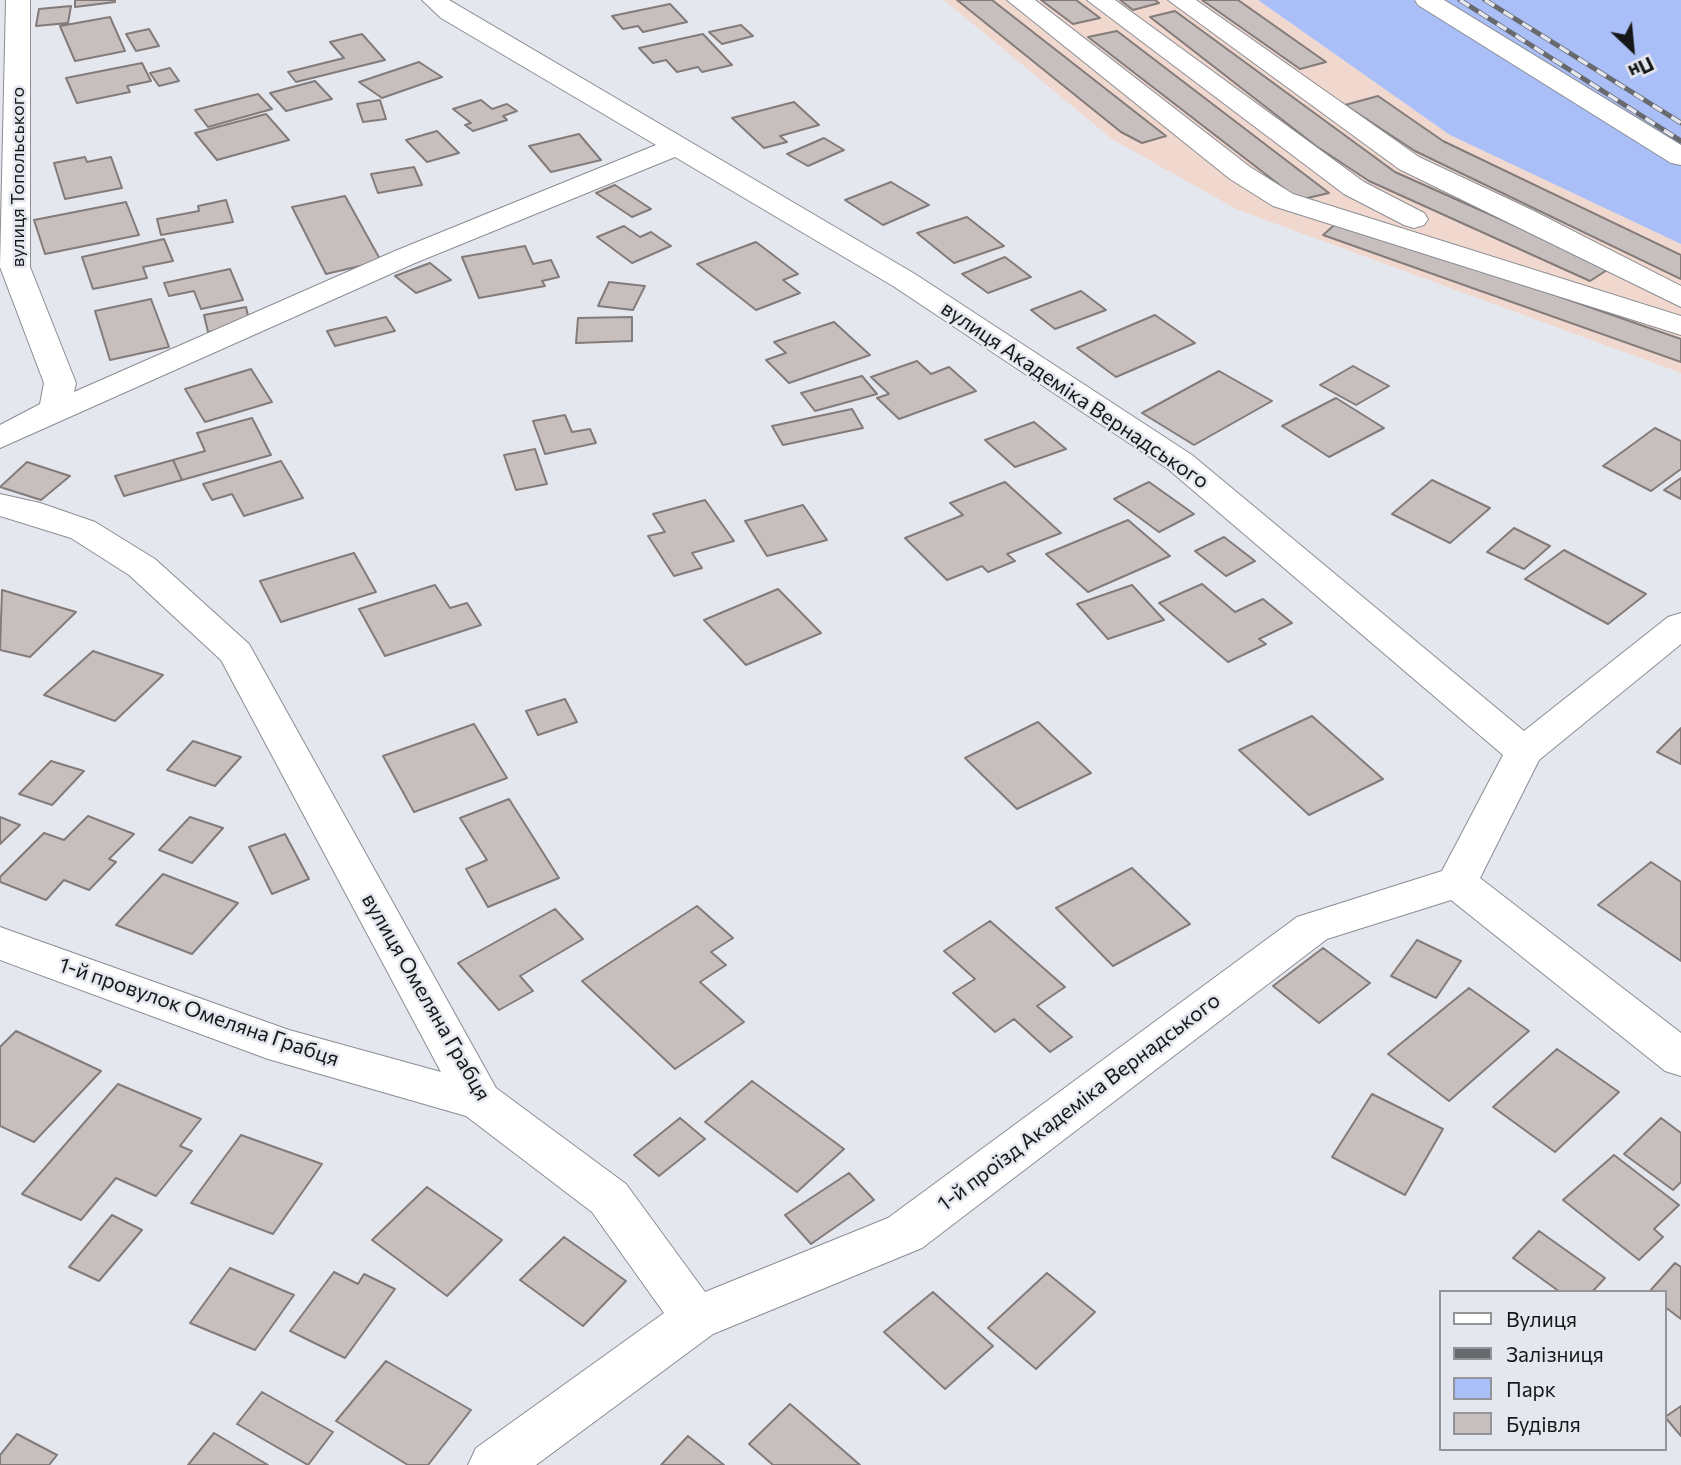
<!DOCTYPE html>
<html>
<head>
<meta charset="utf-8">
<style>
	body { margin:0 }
	#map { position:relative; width:1681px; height:1465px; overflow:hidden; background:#e5e7ee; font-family:Commissioner,sans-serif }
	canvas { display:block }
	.legend { position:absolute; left:1439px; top:1290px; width:228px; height:161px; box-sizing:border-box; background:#e5e7ee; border:2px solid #929499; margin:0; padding:9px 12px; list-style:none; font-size:21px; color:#161719 }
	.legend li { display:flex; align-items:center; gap:14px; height:35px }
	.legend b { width:35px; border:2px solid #929499 }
	.north { position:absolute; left:1597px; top:14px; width:70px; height:70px; -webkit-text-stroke:5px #e5e7ee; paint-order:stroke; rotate:154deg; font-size:19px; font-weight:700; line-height:28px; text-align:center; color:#161719 }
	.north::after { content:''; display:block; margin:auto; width:24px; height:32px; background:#161719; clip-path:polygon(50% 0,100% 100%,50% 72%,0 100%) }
</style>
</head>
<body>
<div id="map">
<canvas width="1681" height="1465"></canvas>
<ul class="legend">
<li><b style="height:9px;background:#fff"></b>Вулиця</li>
<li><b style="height:9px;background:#68696d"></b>Залізниця</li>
<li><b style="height:19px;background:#aabff7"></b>Парк</li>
<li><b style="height:19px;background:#c7bfbe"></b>Будівля</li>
</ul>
<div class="north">Пн</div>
</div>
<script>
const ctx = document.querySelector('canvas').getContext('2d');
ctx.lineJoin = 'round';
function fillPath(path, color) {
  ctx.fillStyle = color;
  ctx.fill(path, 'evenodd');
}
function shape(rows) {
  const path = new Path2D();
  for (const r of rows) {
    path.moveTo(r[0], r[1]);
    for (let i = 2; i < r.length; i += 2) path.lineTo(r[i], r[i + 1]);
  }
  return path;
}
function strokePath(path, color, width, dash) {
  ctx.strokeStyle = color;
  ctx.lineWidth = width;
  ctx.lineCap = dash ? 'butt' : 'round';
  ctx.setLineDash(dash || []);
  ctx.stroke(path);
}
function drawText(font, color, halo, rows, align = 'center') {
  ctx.font = font + ' Commissioner,sans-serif';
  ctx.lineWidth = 5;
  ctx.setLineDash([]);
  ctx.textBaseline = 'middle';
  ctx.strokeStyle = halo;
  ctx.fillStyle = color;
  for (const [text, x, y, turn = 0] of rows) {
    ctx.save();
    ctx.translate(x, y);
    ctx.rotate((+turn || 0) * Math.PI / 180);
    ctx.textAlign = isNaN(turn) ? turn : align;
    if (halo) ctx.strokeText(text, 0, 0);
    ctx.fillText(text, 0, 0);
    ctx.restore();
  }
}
const industrial = shape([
	[944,0,1258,0,1450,135,1681,244,1681,373,1236,209,1112,139]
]);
const green = shape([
	[1258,0,1681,0,1681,244,1450,135]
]);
const building = shape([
	[75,0,115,0,115,2,75,7,75,0],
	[957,0,992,0,1166,136,1142,143,1121,132,957,0],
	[1041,0,1076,0,1100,18,1073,24,1041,0],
	[1120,0,1155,0,1159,3,1133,10,1120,0],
	[1202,0,1238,0,1326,62,1300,69,1202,0],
	[670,4,687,22,643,32,638,26,623,29,612,16,670,4],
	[71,6,68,23,36,26,39,9,71,6],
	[1175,11,1395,172,1610,268,1590,281,1369,181,1316,146,1150,17,1175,11],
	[110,17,125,51,75,61,60,26,110,17],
	[741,25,753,36,722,44,709,32,741,25],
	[149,29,159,46,136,51,126,34,149,29],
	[1117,31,1329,193,1299,200,1088,37,1117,31],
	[362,34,385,60,296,82,288,72,344,58,330,42,362,34],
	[703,34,732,65,702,72,698,67,677,72,666,60,653,63,639,48,703,34],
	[419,62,442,77,382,98,359,82,419,62],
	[142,63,151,81,127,86,130,92,77,103,66,78,142,63],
	[170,68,179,81,159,86,150,73,170,68],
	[315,81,332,99,286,111,270,93,315,81],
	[258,94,272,109,208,127,195,110,258,94],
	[1378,96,1443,141,1681,255,1681,279,1415,151,1345,105,1378,96],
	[380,100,386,119,363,122,357,104,380,100],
	[481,100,492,109,507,104,517,111,503,116,507,120,473,131,465,125,471,123,453,109,481,100],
	[794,102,819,125,780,136,787,142,764,148,732,118,794,102],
	[266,114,289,140,217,160,195,133,266,114],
	[437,131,459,153,427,162,406,140,437,131],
	[579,134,601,160,551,172,529,146,579,134],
	[824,138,844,150,808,166,787,154,824,138],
	[85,157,87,162,111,157,122,188,65,199,54,163,85,157],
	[414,167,422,185,378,193,371,174,414,167],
	[891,182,929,205,883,225,845,200,891,182],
	[615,185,651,209,632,217,596,193,615,185],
	[345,196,381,261,326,274,292,207,345,196],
	[226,200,233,222,161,235,157,219,199,211,198,206,226,200],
	[126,202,139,235,45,254,34,220,126,202],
	[967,217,1004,246,954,263,917,233,967,217],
	[1340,220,1681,339,1681,362,1323,235,1340,220],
	[624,226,640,237,651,232,671,246,632,263,597,237,624,226],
	[164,239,173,261,143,267,147,278,93,289,82,257,164,239],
	[756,242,798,274,783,280,800,293,756,310,697,264,756,242],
	[525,246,533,264,551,260,559,277,542,281,545,286,479,298,462,257,525,246],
	[1005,257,1031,277,988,293,962,274,1005,257],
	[430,263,451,280,416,293,395,276,430,263],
	[230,269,243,300,201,309,194,291,169,296,164,283,230,269],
	[609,282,645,286,633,310,598,306,609,282],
	[1081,291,1106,310,1055,329,1031,310,1081,291],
	[151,299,169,347,110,360,95,311,151,299],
	[246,307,250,324,208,332,204,315,246,307],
	[1155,315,1195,343,1116,377,1077,348,1155,315],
	[386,317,395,331,335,346,327,331,386,317],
	[632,317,632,341,576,343,578,318,632,317],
	[834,322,870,355,789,383,766,360,786,353,774,342,834,322],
	[917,361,931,374,949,367,976,391,899,419,877,398,889,394,871,377,917,361],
	[1353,366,1389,386,1356,405,1320,385,1353,366],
	[251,369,272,402,205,422,185,389,251,369],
	[1219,371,1272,401,1194,445,1142,413,1219,371],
	[862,376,877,394,815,411,801,393,862,376],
	[1336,398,1384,428,1329,457,1282,426,1336,398],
	[852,409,863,428,783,445,772,426,852,409],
	[565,415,572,432,590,429,596,443,545,454,533,421,565,415],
	[252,418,271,455,182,480,173,460,205,451,197,433,252,418],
	[1034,422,1066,449,1015,467,985,440,1034,422],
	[1655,428,1681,441,1681,469,1651,491,1603,466,1655,428],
	[535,449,547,484,516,490,504,455,535,449],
	[173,460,182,480,124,496,115,476,173,460],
	[281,461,303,498,244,516,232,494,212,500,203,484,281,461],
	[27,462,70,476,41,500,0,487,27,462],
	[1681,478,1681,499,1664,490,1681,478],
	[1432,480,1490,508,1450,543,1392,514,1432,480],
	[1005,482,1061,533,1007,554,1015,561,988,572,982,566,947,580,905,538,963,515,950,503,1005,482],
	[1149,482,1194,514,1159,532,1114,499,1149,482],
	[705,500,734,541,692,553,702,568,674,576,648,536,665,532,653,514,705,500],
	[803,505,827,540,767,556,745,521,803,505],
	[1128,520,1170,556,1088,592,1046,554,1128,520],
	[1514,528,1550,546,1524,569,1487,552,1514,528],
	[1224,537,1255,561,1226,576,1195,551,1224,537],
	[1564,550,1646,594,1608,624,1525,579,1564,550],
	[354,553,376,592,281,622,260,581,354,553],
	[1202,584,1235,612,1263,599,1292,623,1259,639,1266,644,1228,662,1159,603,1202,584],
	[435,585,450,608,467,603,481,625,385,656,359,609,435,585],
	[1132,585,1164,620,1108,639,1077,604,1132,585],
	[778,589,821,633,746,665,704,620,778,589],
	[2,590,76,612,30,657,0,650,2,590],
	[93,651,163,675,115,721,44,695,93,651],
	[565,699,577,722,538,735,526,711,565,699],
	[1312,716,1383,779,1309,815,1239,750,1312,716],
	[1038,722,1091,773,1017,809,965,758,1038,722],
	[474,724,507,778,414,812,383,756,474,724],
	[1681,728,1681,764,1657,752,1681,728],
	[193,741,241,757,215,786,167,770,193,741],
	[51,761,84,771,52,805,19,794,51,761],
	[509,799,559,878,488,907,466,869,487,860,460,818,509,799],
	[88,816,134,834,109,859,116,862,89,890,64,880,46,900,0,882,0,877,44,833,64,840,88,816],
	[0,817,20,825,0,844,0,817],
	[190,817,223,828,192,863,159,850,190,817],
	[285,834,309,879,272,894,249,847,285,834],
	[1651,862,1681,882,1681,961,1598,905,1651,862],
	[1132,868,1190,924,1113,966,1056,908,1132,868],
	[163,874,238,903,192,954,116,925,163,874],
	[697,906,733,938,711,952,726,965,700,982,744,1022,675,1069,582,981,697,906],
	[555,909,583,939,520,976,533,991,499,1010,458,963,555,909],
	[990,921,1065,987,1037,1006,1072,1037,1050,1052,1014,1019,995,1032,953,993,975,979,944,951,990,921],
	[1417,940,1461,961,1436,998,1391,976,1417,940],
	[1323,948,1370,983,1319,1023,1273,986,1323,948],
	[1469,988,1529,1031,1449,1101,1388,1054,1469,988],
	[16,1031,101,1071,34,1142,0,1126,0,1047,16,1031],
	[1557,1049,1619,1092,1555,1152,1493,1107,1557,1049],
	[752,1081,844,1149,797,1192,705,1122,752,1081],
	[118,1084,201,1119,180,1146,192,1151,156,1196,116,1178,81,1220,22,1194,118,1084],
	[1372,1094,1443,1129,1405,1195,1332,1157,1372,1094],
	[680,1118,705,1139,659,1176,634,1155,680,1118],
	[1661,1118,1681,1133,1681,1182,1673,1190,1624,1154,1661,1118],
	[241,1135,322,1164,273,1234,191,1203,241,1135],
	[1614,1155,1679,1205,1654,1229,1663,1237,1639,1260,1563,1200,1614,1155],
	[849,1173,874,1200,811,1244,785,1215,849,1173],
	[427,1187,502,1240,447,1296,372,1240,427,1187],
	[112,1215,142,1230,99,1281,69,1267,112,1215],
	[1539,1231,1605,1278,1592,1292,1560,1292,1513,1258,1539,1231],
	[564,1237,626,1281,583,1326,520,1280,564,1237],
	[1675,1263,1681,1267,1681,1319,1665,1307,1665,1292,1649,1292,1675,1263],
	[230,1268,294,1295,255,1350,190,1323,230,1268],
	[334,1272,358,1284,364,1274,395,1289,345,1358,290,1331,334,1272],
	[1047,1273,1095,1312,1036,1369,988,1328,1047,1273],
	[933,1292,993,1346,945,1389,884,1332,933,1292],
	[386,1361,471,1410,428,1465,408,1465,336,1421,386,1361],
	[262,1392,333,1432,308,1465,237,1424,262,1392],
	[790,1404,860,1465,773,1465,749,1444,790,1404],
	[1681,1406,1681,1436,1665,1417,1681,1406],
	[214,1433,268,1465,188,1465,214,1433],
	[17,1434,57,1455,49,1465,0,1465,0,1455,17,1434],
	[688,1436,724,1465,661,1465,688,1436]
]);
const minor = shape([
	[6,0,30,0,30,267,76,383,74,392,395,251,656,145,441,18,422,0,449,0,915,274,1192,455,1524,731,1668,617,1681,613,1681,644,1539,760,1480,878,1681,1033,1681,1076,1665,1071,1451,900,1327,939,922,1248,713,1334,536,1465,468,1465,476,1448,664,1313,592,1212,466,1116,268,1059,0,960,0,927,289,1030,441,1072,221,660,129,575,71,538,0,516,0,494,40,503,95,522,155,559,249,644,496,1088,626,1184,705,1292,888,1218,1297,917,1442,871,1503,755,1168,469,893,286,675,157,415,263,0,448,0,425,40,404,44,383,0,267,6,0],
	[1007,0,1035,0,1250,167,1293,194,1681,316,1681,335,1273,206,1230,179,1007,0],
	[1087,0,1115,0,1364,182,1424,213,1428,219,1424,225,1414,228,1404,225,1344,194,1087,0],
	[1168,0,1196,0,1419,157,1534,211,1681,286,1681,307,1399,169,1168,0],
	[1415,0,1444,0,1681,145,1681,165,1671,163,1418,5,1415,0]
]);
const rail = shape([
	[1460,0,1681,141],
	[1485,0,1681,123]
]);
const farStreetnames = [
	["вулиця Топольського",18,177,-90]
];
const streetNames = [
	["вулиця Академіка Вернадського",1075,395,34],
	["вулиця Омеляна Грабця",426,997,60],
	["1-й провулок Омеляна Грабця",199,1012,19],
	["1-й проїзд Академіка Вернадського",1079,1102,-37]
];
fillPath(industrial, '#f0d8ce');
fillPath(green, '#aabff7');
fillPath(building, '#c7bfbe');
strokePath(building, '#837b7a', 2);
strokePath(minor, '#8b8d93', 2);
fillPath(minor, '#fff');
strokePath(rail, '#68696d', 5);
strokePath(rail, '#e5e7ee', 3.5, [11]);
drawText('18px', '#161719', '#e5e7ee', farStreetnames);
drawText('21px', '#161719', '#e5e7ee', streetNames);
</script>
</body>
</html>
